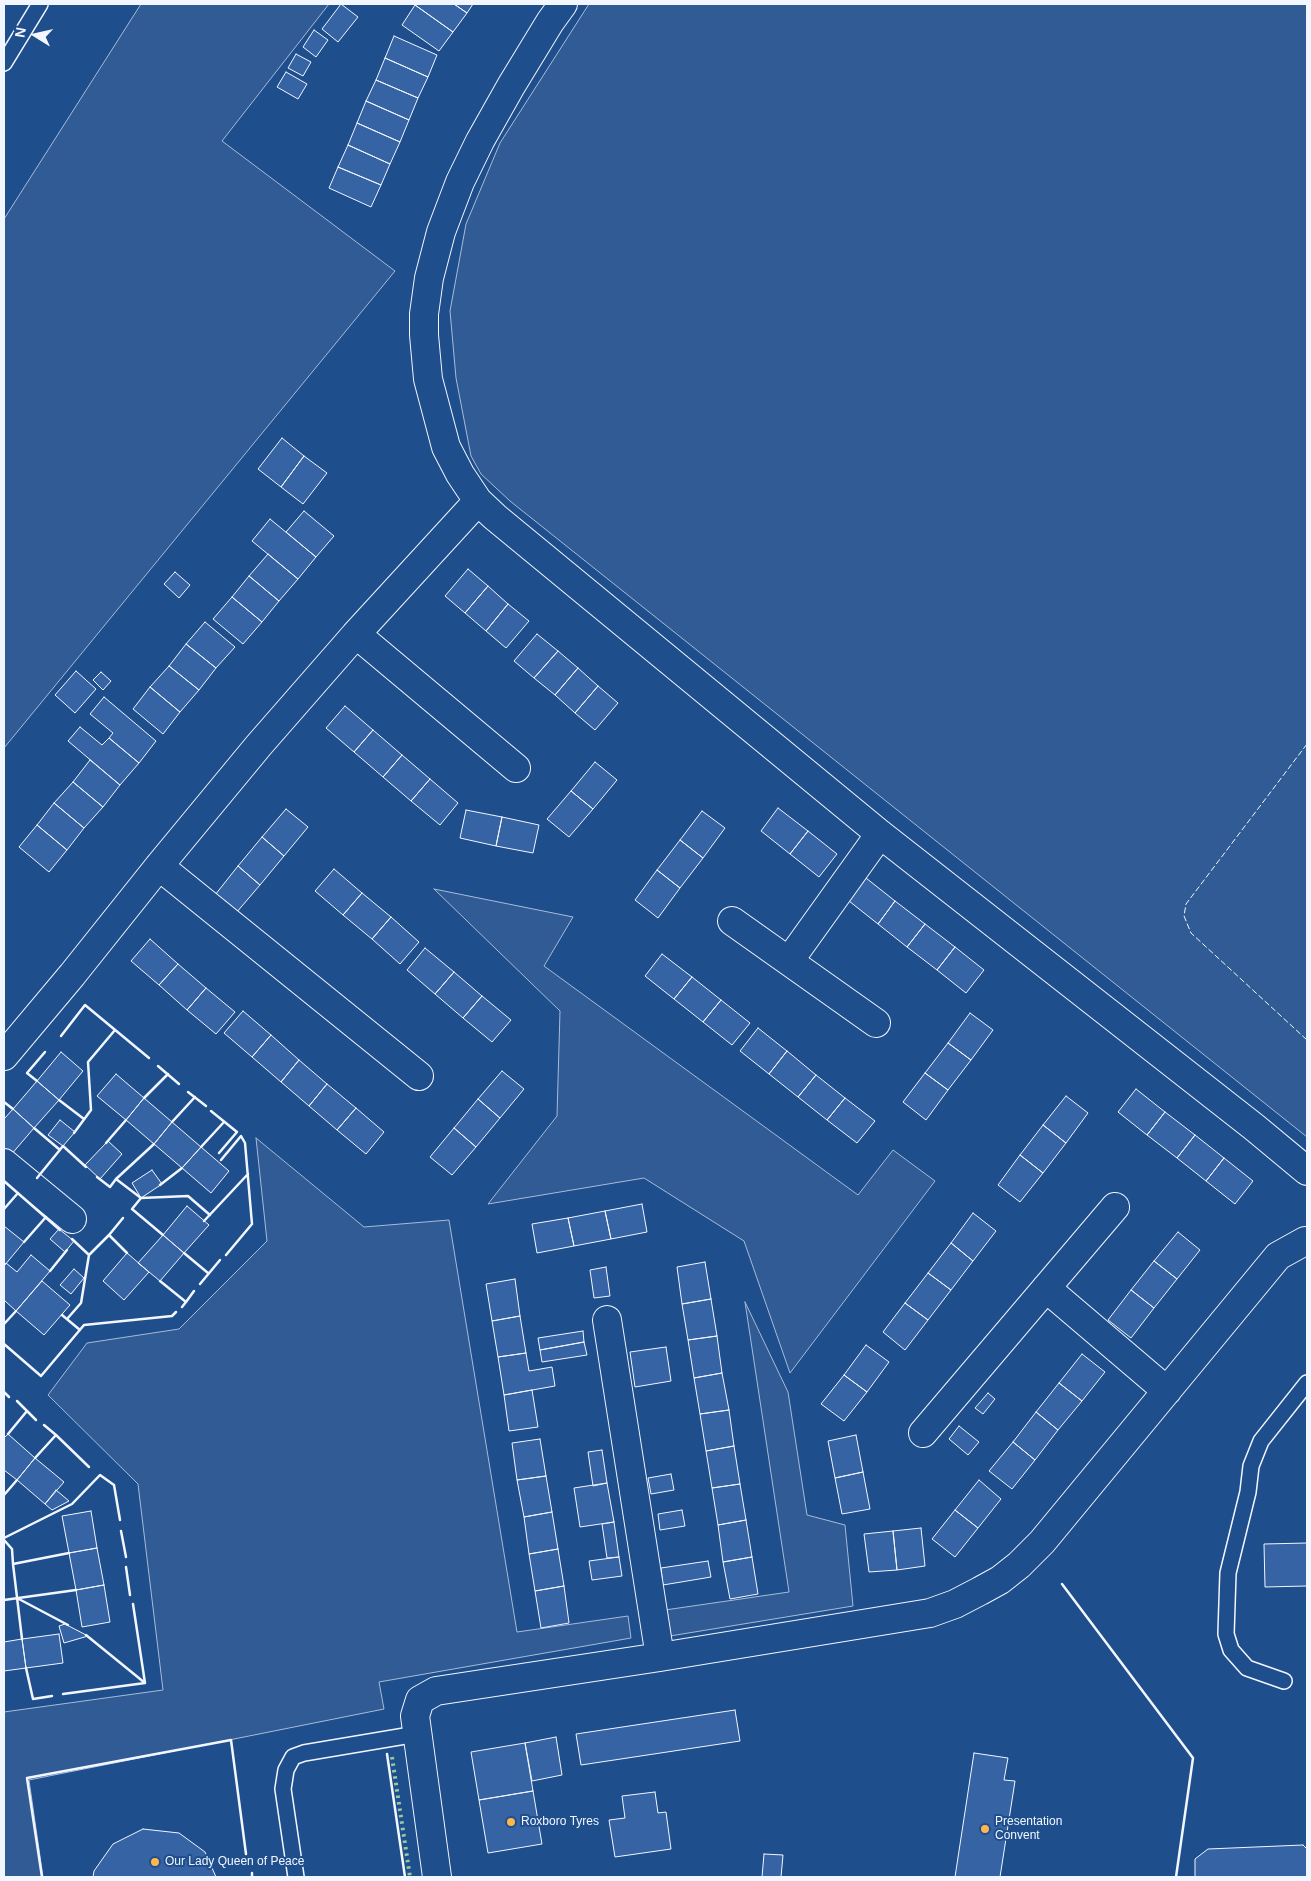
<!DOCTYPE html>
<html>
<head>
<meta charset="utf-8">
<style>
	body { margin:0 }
	#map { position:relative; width:1311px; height:1881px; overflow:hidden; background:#1f4e8c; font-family:Helvetica,sans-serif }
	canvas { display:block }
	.frame { position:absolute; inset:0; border:5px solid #f2f6ff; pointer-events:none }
	.north { position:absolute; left:10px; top:10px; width:50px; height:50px; -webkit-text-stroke:4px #1f4e8c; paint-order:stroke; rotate:280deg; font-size:14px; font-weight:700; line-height:20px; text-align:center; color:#f2f6ff }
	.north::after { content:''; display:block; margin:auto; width:18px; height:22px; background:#f2f6ff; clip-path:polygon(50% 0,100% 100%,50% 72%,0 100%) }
</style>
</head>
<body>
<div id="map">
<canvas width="1311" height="1881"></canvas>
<div class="frame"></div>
<div class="north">N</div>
</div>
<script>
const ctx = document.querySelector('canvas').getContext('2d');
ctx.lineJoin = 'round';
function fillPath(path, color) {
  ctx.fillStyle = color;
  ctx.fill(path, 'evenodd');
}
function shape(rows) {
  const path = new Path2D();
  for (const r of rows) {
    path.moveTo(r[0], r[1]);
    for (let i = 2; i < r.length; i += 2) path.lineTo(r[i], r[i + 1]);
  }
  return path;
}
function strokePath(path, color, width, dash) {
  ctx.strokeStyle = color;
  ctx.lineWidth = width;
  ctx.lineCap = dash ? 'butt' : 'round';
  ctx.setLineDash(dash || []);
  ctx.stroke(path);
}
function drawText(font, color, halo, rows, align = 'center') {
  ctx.font = font + ' Helvetica,sans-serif';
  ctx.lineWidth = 4;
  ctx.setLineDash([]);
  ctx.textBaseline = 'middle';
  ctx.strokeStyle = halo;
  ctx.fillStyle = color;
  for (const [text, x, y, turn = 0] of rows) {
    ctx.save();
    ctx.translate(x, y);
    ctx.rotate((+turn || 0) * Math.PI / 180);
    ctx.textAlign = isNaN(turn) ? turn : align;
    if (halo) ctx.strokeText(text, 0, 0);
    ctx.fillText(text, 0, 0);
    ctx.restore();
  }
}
const green = shape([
	[141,4,329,4,222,141,395,271,4,748,4,219,141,4],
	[589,4,1307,4,1307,1137,510,501,481,474,471,456,456,378,450,311,466,224,500,143,589,4],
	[434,889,573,917,544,966,858,1195,893,1150,935,1181,790,1373,744,1241,644,1178,488,1204,557,1116,560,1011,434,889],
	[256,1138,364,1227,449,1220,517,1632,628,1616,631,1638,379,1682,384,1709,29,1780,43,1877,4,1877,4,1712,163,1690,138,1484,48,1395,87,1343,179,1329,267,1241,256,1138],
	[745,1302,788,1392,807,1515,845,1525,853,1606,670,1636,665,1610,789,1592,745,1302]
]);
const building = shape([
	[341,4,358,17,338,42,322,29,341,4],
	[416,4,454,4,467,13,453,32,415,5,416,4],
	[454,4,473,4,467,13,454,4],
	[415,5,453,32,439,51,402,25,415,5],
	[314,30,328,40,316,57,303,47,314,30],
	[394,36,437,55,428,77,385,58,394,36],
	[296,54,311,62,303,76,288,68,296,54],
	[385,58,428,77,418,98,376,80,385,58],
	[286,72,307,84,298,99,277,87,286,72],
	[376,80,418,98,409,120,366,101,376,80],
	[366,101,409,120,400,142,357,123,366,101],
	[357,123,400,142,390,164,348,145,357,123],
	[348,145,390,164,381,185,338,167,348,145],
	[338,167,381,185,371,207,329,188,338,167],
	[282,438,304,456,281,487,258,469,282,438],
	[304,456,327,473,303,504,281,487,304,456],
	[304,511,334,536,316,557,286,532,304,511],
	[270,519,316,557,298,579,252,541,270,519],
	[268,554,298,579,279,601,249,576,268,554],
	[468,569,488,586,465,613,445,596,468,569],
	[175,572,190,585,179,598,164,584,175,572],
	[249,576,279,601,262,622,232,597,249,576],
	[488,586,508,604,486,631,465,613,488,586],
	[232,597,262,622,243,644,213,619,232,597],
	[508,604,529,621,506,648,486,631,508,604],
	[205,622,235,647,216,668,186,644,205,622],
	[537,634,558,651,534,678,514,661,537,634],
	[186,644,216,668,199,690,169,666,186,644],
	[558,651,578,668,555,695,534,678,558,651],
	[169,666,199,690,180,712,150,687,169,666],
	[578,668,598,686,575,713,555,695,578,668],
	[76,671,96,689,75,713,55,695,76,671],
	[101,672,111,681,103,690,93,680,101,672],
	[598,686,618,703,595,730,575,713,598,686],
	[150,687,180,712,163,734,133,709,150,687],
	[104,697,156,741,139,763,109,738,113,733,90,714,104,697],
	[345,706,373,730,354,752,326,728,345,706],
	[80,727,102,745,109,738,139,763,120,785,68,741,80,727],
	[373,730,402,755,383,777,354,752,373,730],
	[402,755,430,779,411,801,383,777,402,755],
	[90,760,120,785,103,807,73,782,90,760],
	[595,762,617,780,593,809,571,791,595,762],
	[430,779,458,803,440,825,411,801,430,779],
	[73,782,103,807,84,828,54,803,73,782],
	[571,791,593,809,569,837,547,819,571,791],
	[54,803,84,828,67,850,37,825,54,803],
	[778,808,808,831,790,854,761,831,778,808],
	[286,809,308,827,284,856,262,837,286,809],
	[466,810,502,817,496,846,460,838,466,810],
	[702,811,725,828,703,858,680,840,702,811],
	[502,817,539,825,533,853,496,846,502,817],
	[37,825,67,850,49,872,19,847,37,825],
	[808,831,837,854,819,877,790,854,808,831],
	[262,837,284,856,260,885,238,866,262,837],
	[680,840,703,858,680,888,657,870,680,840],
	[238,866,260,885,236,913,215,895,238,866],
	[334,869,362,893,343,915,315,891,334,869],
	[657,870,680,888,658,918,635,900,657,870],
	[866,878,895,901,878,924,849,901,866,878],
	[362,893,391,917,372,939,343,915,362,893],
	[895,901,925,924,907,947,878,924,895,901],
	[391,917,419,942,400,964,372,939,391,917],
	[925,924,955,947,937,970,907,947,925,924],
	[150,939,178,964,159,985,131,961,150,939],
	[955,947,984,970,966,993,937,970,955,947],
	[425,948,454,972,435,994,407,970,425,948],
	[662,954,692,977,674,999,645,976,662,954],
	[178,964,206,988,187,1010,159,985,178,964],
	[454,972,482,996,463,1018,435,994,454,972],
	[692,977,721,1000,703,1022,674,999,692,977],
	[206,988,235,1012,216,1034,187,1010,206,988],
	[482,996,511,1020,492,1042,463,1018,482,996],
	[721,1000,750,1023,732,1045,703,1022,721,1000],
	[243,1011,271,1035,252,1057,224,1033,243,1011],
	[970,1013,993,1030,971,1060,948,1043,970,1013],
	[758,1028,787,1051,769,1074,740,1051,758,1028],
	[271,1035,299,1060,281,1082,252,1057,271,1035],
	[948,1043,971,1060,948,1090,925,1073,948,1043],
	[787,1051,816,1075,798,1097,769,1074,787,1051],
	[61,1052,83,1071,59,1100,37,1081,61,1052],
	[299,1060,327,1084,309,1106,281,1082,299,1060],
	[502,1071,524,1089,500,1118,478,1099,502,1071],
	[925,1073,948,1090,926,1120,903,1102,925,1073],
	[116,1074,144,1098,126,1120,97,1096,116,1074],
	[816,1075,845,1098,827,1120,798,1097,816,1075],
	[37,1081,59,1100,34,1128,13,1109,37,1081],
	[327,1084,356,1108,337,1130,309,1106,327,1084],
	[1136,1089,1165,1112,1147,1135,1118,1112,1136,1089],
	[1066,1096,1088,1113,1066,1143,1043,1125,1066,1096],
	[144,1098,172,1122,154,1144,126,1120,144,1098],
	[845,1098,875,1121,857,1143,827,1120,845,1098],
	[478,1099,500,1118,476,1147,454,1128,478,1099],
	[356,1108,384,1132,366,1154,337,1130,356,1108],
	[13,1109,34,1128,10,1156,4,1151,4,1119,13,1109],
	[1165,1112,1195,1135,1177,1158,1147,1135,1165,1112],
	[60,1120,75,1132,63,1146,48,1135,60,1120],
	[172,1122,201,1147,182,1168,154,1144,172,1122],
	[1043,1125,1066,1143,1043,1173,1020,1155,1043,1125],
	[454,1128,476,1147,452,1175,430,1157,454,1128],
	[1195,1135,1224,1158,1206,1181,1177,1158,1195,1135],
	[108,1141,122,1154,100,1179,85,1165,108,1141],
	[201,1147,229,1171,211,1193,182,1168,201,1147],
	[1020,1155,1043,1173,1020,1202,998,1185,1020,1155],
	[1224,1158,1253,1181,1235,1204,1206,1181,1224,1158],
	[152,1170,162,1184,141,1198,132,1183,152,1170],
	[642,1204,647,1232,611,1239,605,1211,642,1204],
	[187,1206,209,1225,184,1253,163,1235,187,1206],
	[605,1211,611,1239,574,1246,568,1218,605,1211],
	[973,1213,996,1231,973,1261,951,1243,973,1213],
	[568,1218,574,1246,537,1253,532,1224,568,1218],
	[4,1226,24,1242,4,1266,4,1226],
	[59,1229,74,1241,65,1252,50,1239,59,1229],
	[1178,1232,1200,1250,1177,1279,1154,1261,1178,1232],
	[163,1235,184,1253,160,1281,138,1263,163,1235],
	[951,1243,973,1261,951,1290,928,1273,951,1243],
	[127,1253,149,1272,124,1300,103,1281,127,1253],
	[31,1255,50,1271,16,1311,4,1300,4,1266,6,1263,17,1272,31,1255],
	[1154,1261,1177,1279,1154,1308,1131,1290,1154,1261],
	[705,1262,711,1299,682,1304,677,1267,705,1262],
	[606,1267,610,1296,594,1298,590,1270,606,1267],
	[74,1269,84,1278,71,1294,60,1285,74,1269],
	[928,1273,951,1290,928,1320,905,1303,928,1273],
	[515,1279,520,1316,492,1321,486,1284,515,1279],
	[42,1281,70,1305,44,1335,16,1311,42,1281],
	[1131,1290,1154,1308,1131,1338,1108,1320,1131,1290],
	[711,1299,717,1336,688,1340,682,1304,711,1299],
	[905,1303,928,1320,905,1350,883,1332,905,1303],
	[520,1316,526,1353,498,1357,492,1321,520,1316],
	[583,1331,584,1342,540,1350,538,1338,583,1331],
	[717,1336,722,1373,694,1378,688,1340,717,1336],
	[584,1342,587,1355,542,1362,540,1350,584,1342],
	[866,1345,889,1362,867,1392,844,1375,866,1345],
	[666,1347,671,1381,635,1387,630,1352,666,1347],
	[526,1353,529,1371,552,1367,555,1386,504,1395,498,1357,526,1353],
	[1082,1354,1105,1372,1082,1401,1059,1383,1082,1354],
	[722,1373,729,1410,700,1414,694,1378,722,1373],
	[844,1375,867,1392,844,1421,821,1404,844,1375],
	[1059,1383,1082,1401,1058,1430,1036,1412,1059,1383],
	[532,1390,538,1427,509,1431,504,1395,532,1390],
	[988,1393,995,1399,983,1414,975,1408,988,1393],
	[729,1410,734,1446,706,1451,700,1414,729,1410],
	[1036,1412,1058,1430,1035,1460,1013,1442,1036,1412],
	[959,1426,979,1442,968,1455,949,1439,959,1426],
	[8,1434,35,1458,17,1480,4,1470,4,1438,8,1434],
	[856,1435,863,1472,835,1478,828,1441,856,1435],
	[540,1439,546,1476,517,1480,512,1443,540,1439],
	[1013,1442,1035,1460,1012,1489,989,1471,1013,1442],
	[734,1446,740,1484,712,1488,706,1451,734,1446],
	[602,1450,607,1483,593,1486,588,1452,602,1450],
	[35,1458,64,1482,45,1504,17,1480,35,1458],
	[863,1472,870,1509,842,1514,835,1478,863,1472],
	[671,1474,674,1490,651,1494,648,1478,671,1474],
	[546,1476,552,1512,524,1517,517,1480,546,1476],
	[979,1480,1001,1499,978,1528,955,1510,979,1480],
	[607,1483,614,1522,580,1527,574,1488,607,1483],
	[740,1484,746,1520,718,1525,712,1488,740,1484],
	[56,1490,69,1501,52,1510,45,1504,56,1490],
	[682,1510,685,1526,660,1530,658,1514,682,1510],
	[955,1510,978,1528,955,1557,932,1539,955,1510],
	[91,1511,97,1548,69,1553,62,1516,91,1511],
	[552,1512,558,1549,529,1554,524,1517,552,1512],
	[746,1520,752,1557,723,1562,718,1525,746,1520],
	[614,1522,619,1557,607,1558,602,1524,614,1522],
	[921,1528,925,1566,897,1570,893,1531,921,1528],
	[893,1531,897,1570,869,1572,864,1534,893,1531],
	[1307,1543,1307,1586,1265,1587,1264,1544,1307,1543],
	[97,1548,104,1585,76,1590,69,1553,97,1548],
	[558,1549,564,1586,535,1591,529,1554,558,1549],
	[619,1557,622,1576,592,1580,589,1561,619,1557],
	[752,1557,758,1594,730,1599,723,1562,752,1557],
	[708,1561,711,1577,663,1585,661,1568,708,1561],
	[104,1585,110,1622,82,1627,76,1590,104,1585],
	[564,1586,569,1623,541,1628,535,1591,564,1586],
	[65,1624,88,1636,64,1643,59,1626,65,1624],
	[59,1634,63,1663,26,1668,22,1639,59,1634],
	[22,1639,26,1668,4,1671,4,1642,22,1639],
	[735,1710,740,1741,581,1765,576,1734,735,1710],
	[556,1737,562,1775,532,1781,525,1743,556,1737],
	[525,1743,533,1791,479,1800,471,1752,525,1743],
	[974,1753,1008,1758,1004,1780,1015,1781,1000,1877,955,1877,974,1753],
	[533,1791,542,1844,488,1853,479,1800,533,1791],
	[655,1792,658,1813,666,1812,671,1849,615,1857,609,1820,625,1818,622,1796,655,1792],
	[143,1829,179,1833,205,1852,216,1877,93,1877,94,1871,113,1844,143,1829],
	[1303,1845,1307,1849,1307,1877,1195,1877,1195,1859,1208,1849,1303,1845],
	[764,1854,783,1855,781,1877,762,1877,764,1854]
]);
const service = shape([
	[4,63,40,4],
	[1284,1681,1247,1668,1231,1650,1226,1634,1228,1573,1248,1492,1251,1466,1261,1441,1307,1383],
	[296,1877,283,1789,286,1770,293,1757,304,1753,417,1734]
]);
const minor = shape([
	[563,4,550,22,511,86,480,141,460,182,441,232,429,278,424,314,424,335,428,379,446,447,460,474,478,501,495,517,880,834,1254,1127,1307,1171],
	[356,634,516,768],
	[159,866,419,1076],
	[732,921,876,1023],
	[789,961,880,834],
	[4,1056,72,975,159,866,259,745,356,634,478,501],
	[4,1163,72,1219],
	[1046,1288,1167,1391],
	[607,1320,660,1657],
	[923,1433,1115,1207],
	[437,1877,415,1716,420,1700,436,1691,660,1657,930,1613,955,1604,980,1591,1000,1580,1019,1565,1042,1542,1278,1256,1305,1241]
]);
const hedge = shape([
	[392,1757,410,1877]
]);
const fence = shape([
	[1307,744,1186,904,1184,916,1191,933,1307,1040]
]);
const wall = shape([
	[61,1036,85,1005,149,1058],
	[158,1066,179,1084],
	[37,1081,27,1073,45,1052],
	[188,1092,206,1106],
	[144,1098,168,1074],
	[59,1100,84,1119],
	[4,1102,13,1109],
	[211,1111,237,1132,219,1153],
	[172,1122,195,1097],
	[34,1128,60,1150],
	[74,1133,91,1110,88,1062,115,1030],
	[106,1143,126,1120],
	[201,1147,224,1122],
	[221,1160,241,1136,245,1143,252,1224,226,1255],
	[97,1177,110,1187,116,1179,141,1198,132,1209,163,1235],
	[37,1178,63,1146,86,1167],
	[116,1179,154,1144],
	[4,1181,60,1230],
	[160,1185,182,1168],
	[141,1198,188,1196,210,1215],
	[4,1209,18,1193],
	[204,1221,248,1174],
	[109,1235,123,1218],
	[24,1242,46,1217],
	[184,1253,208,1273],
	[89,1255,109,1235,127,1253],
	[50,1271,67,1250],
	[160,1281,186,1302,182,1307],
	[200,1284,220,1260],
	[186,1302,194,1291],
	[62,1315,80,1330],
	[67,1319,81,1303,89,1255,72,1239],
	[4,1324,16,1311],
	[4,1344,41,1376,84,1325,172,1316,176,1312],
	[4,1392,9,1397],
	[17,1401,27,1411],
	[8,1434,27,1411,36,1420],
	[56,1435,89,1467],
	[35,1458,56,1435,44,1425],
	[4,1495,17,1480],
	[121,1531,126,1557],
	[4,1538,72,1504,100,1475,114,1485,120,1520],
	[4,1540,12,1549,13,1564,69,1553],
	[13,1564,22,1639],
	[126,1567,130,1595],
	[1062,1584,1193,1758,1176,1877],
	[17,1598,68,1625],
	[4,1600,76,1590],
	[86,1635,145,1683,133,1604],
	[26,1668,33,1699,52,1696],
	[63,1694,145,1683],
	[387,1754,405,1877],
	[252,1873,252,1877],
	[42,1877,27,1778,231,1740,246,1854]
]);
const markers = [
	[511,1822,5,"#ffb74d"],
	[985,1829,5,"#ffb74d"],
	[155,1862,5,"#ffb74d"]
];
const poiNames = [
	["Roxboro Tyres",521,1822],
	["Presentation",995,1822],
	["Convent",995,1836],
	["Our Lady Queen of Peace",165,1862]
];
fillPath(green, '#305b95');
strokePath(green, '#a8bbd7', 1);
fillPath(building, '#3563a3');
strokePath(building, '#f2f6ff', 1);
strokePath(service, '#f2f6ff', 18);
strokePath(minor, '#f2f6ff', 30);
strokePath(service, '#1f4e8c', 15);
strokePath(minor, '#1f4e8c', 28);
strokePath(hedge, '#97c8a6', 4, [2.5, 4]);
strokePath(fence, '#f2f6ff', 1, [6, 2.5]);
strokePath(wall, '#f2f6ff', 2.5);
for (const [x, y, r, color] of markers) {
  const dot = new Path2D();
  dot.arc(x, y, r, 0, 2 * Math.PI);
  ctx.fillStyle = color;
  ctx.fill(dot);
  strokePath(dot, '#1f4e8c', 2);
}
drawText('12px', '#f2f6ff', '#1f4e8c', poiNames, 'left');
</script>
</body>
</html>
